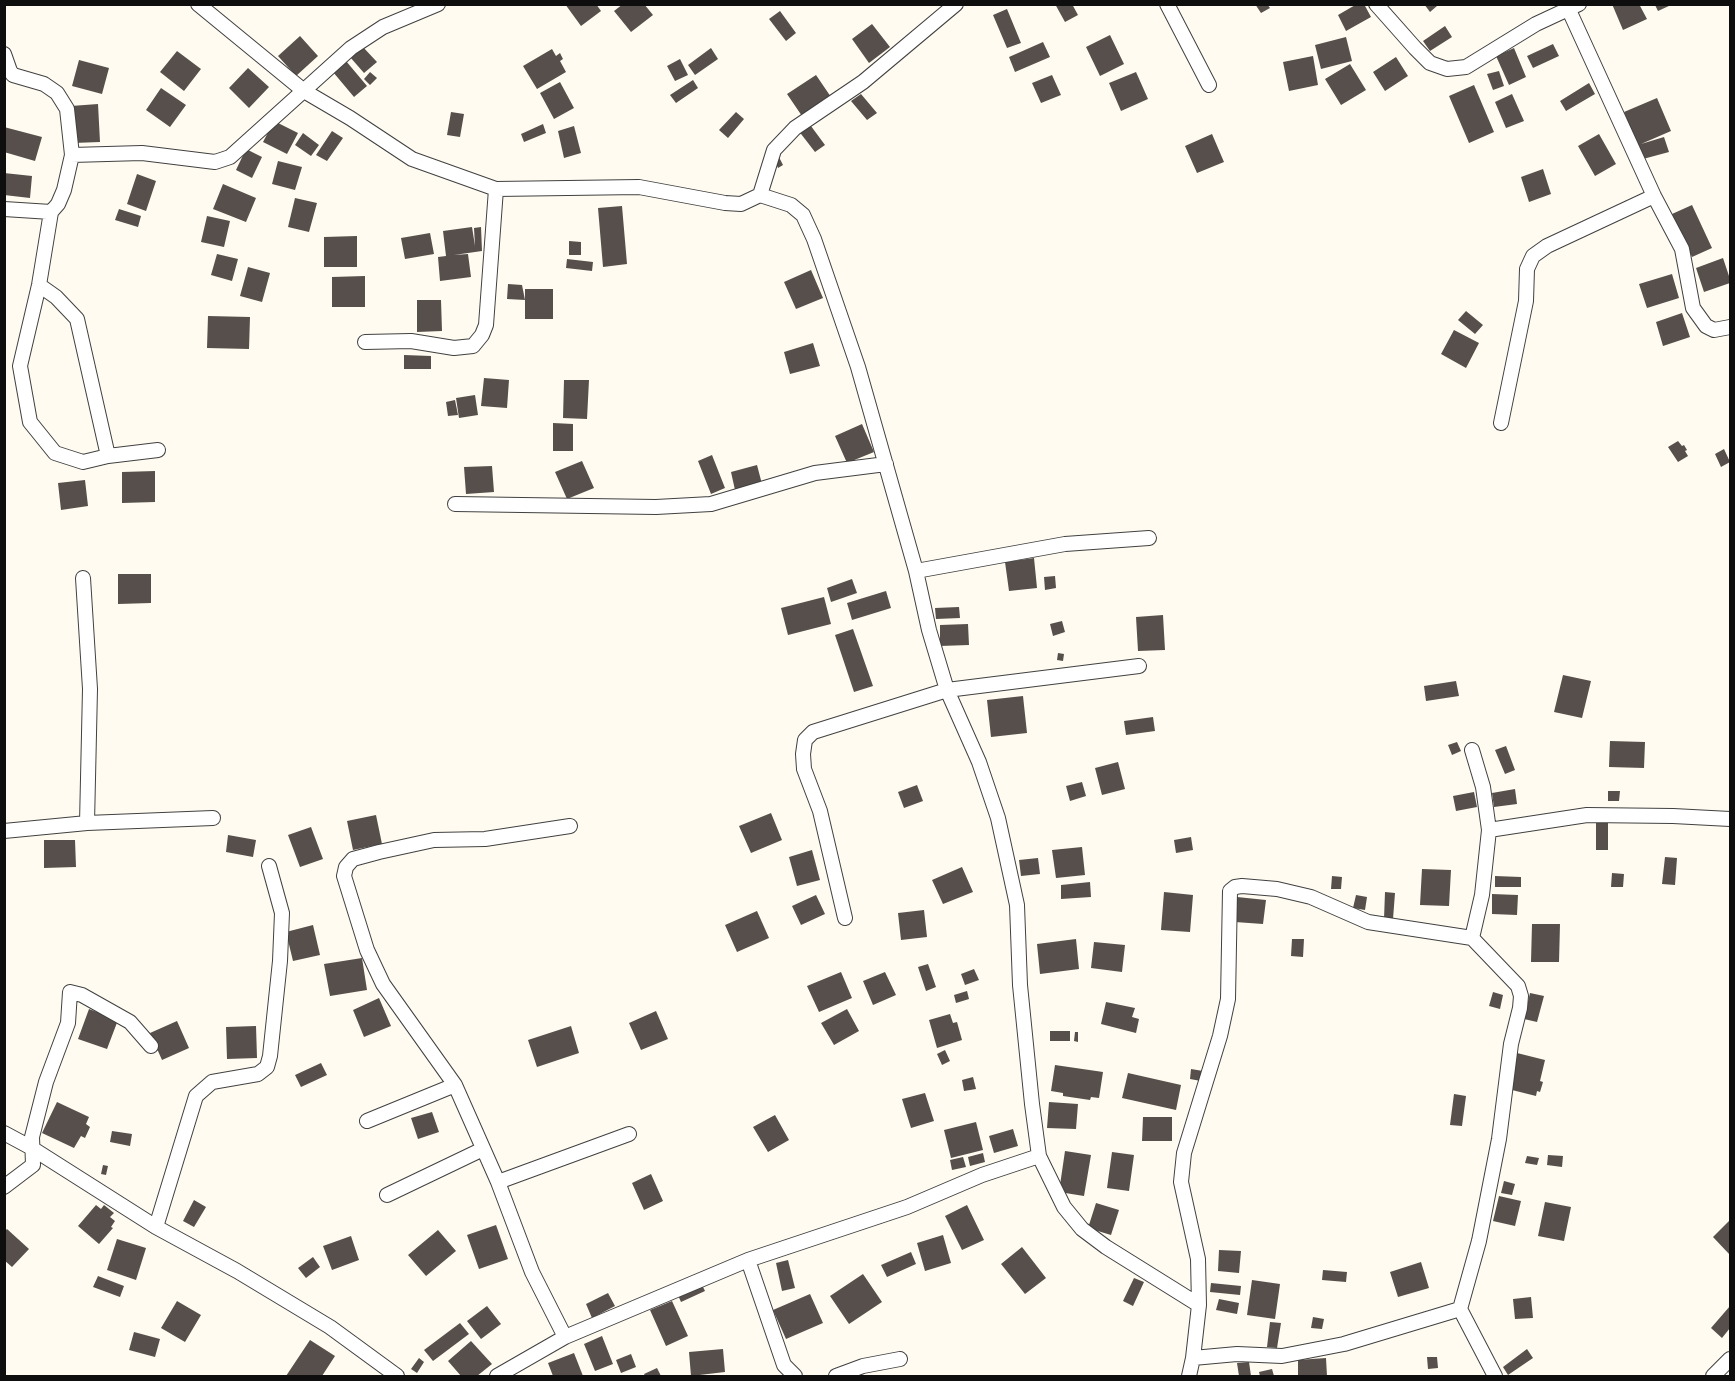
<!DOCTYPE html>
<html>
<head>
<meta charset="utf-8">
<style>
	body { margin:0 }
	#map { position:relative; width:1735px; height:1381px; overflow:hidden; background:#fffbf0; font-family:Georgia,serif }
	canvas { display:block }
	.frame { position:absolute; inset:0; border:6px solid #0e0e0e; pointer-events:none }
</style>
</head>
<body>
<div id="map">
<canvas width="1735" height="1381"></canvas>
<div class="frame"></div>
</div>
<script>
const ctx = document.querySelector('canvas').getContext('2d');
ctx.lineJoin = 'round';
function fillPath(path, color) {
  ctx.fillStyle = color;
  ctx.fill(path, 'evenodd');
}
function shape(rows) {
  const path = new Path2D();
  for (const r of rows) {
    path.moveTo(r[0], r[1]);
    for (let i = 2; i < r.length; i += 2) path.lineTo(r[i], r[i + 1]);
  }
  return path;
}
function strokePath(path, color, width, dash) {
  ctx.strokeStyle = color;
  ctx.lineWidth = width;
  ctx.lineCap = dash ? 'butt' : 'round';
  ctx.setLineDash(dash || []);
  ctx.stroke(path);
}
const building = shape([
	[565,4,596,4,601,11,581,26],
	[623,4,644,4,653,15,631,32,614,11],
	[1055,4,1072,4,1078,15,1065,22],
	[1255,4,1267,4,1270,8,1261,13],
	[1357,4,1364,4,1371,17,1346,31,1338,15],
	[1424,4,1436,4,1437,6,1430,12],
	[1612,4,1639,4,1647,19,1623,30],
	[1655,5,1671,5,1658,11],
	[1007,9,1021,43,1007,48,993,15],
	[780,11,796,33,786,41,769,19],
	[872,24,890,47,869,63,852,39],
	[1445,26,1452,37,1430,51,1423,41],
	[1110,35,1124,64,1100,76,1086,47],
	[300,36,318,56,296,76,278,56],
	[1346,37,1352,61,1321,69,1315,45],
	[1043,42,1050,57,1015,72,1009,57],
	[1553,44,1559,56,1533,68,1527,56],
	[362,46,377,62,364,73,350,57],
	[711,48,718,59,695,75,688,65],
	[1514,48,1526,77,1509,85,1496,56],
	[552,49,556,56,560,53,563,59,560,61,566,72,537,89,523,66],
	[177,51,201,69,184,91,160,72],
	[1313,56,1318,85,1289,91,1283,62],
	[1396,57,1408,76,1385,91,1373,72],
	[680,59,688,75,675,81,667,66],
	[79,60,109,68,102,94,72,86],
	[346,61,367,86,354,97,333,72],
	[1350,64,1366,90,1341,105,1325,79],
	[248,68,269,87,249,108,229,88],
	[1499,71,1504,86,1493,90,1487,74],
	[370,72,377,78,370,85,364,79],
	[1136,72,1148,99,1121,111,1109,83],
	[816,75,831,97,802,116,787,94],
	[1052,75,1061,95,1041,103,1032,83],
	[693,80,698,88,676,103,670,95],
	[560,82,574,108,554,119,540,93],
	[1589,83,1595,94,1566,111,1560,101],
	[1474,85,1494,132,1469,143,1449,96],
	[161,88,186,105,170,127,146,110],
	[861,94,877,113,867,120,851,101],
	[1512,94,1524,121,1506,128,1495,102],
	[1657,98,1671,131,1641,144,1664,137,1669,152,1643,159,1624,112],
	[98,104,100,142,73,143,71,106],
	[451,112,464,114,460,137,447,135],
	[736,112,744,119,728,138,719,130],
	[274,121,298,133,287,154,263,142],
	[808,122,825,145,815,152,798,130],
	[543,124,546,133,524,142,521,134],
	[574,126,581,153,564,158,558,131],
	[4,127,42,137,35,161,4,152],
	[332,131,343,138,327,161,316,155],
	[303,133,319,145,311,156,295,145],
	[1212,134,1224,162,1197,173,1185,146],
	[1599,134,1616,164,1595,176,1578,146],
	[246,149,262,157,252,178,236,170],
	[778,155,783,165,778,168,773,157],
	[278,161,302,167,295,190,272,184],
	[1543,169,1551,194,1529,202,1521,177],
	[4,173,32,176,30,198,4,195],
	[137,174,156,181,146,211,127,204],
	[223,184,256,198,246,222,213,209],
	[295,198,317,203,309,232,288,227],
	[1692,205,1712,248,1692,257,1672,214],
	[622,206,627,264,603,267,598,208],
	[119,209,141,216,138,227,115,220],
	[207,216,230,221,224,247,201,242],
	[472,227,475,246,474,228,481,227,482,251,454,255,468,254,471,277,440,281,438,257,446,256,443,231],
	[430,233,434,254,405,259,401,238],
	[357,236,357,267,324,267,324,237],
	[569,241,581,242,581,255,569,255],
	[217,254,238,259,232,281,211,275],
	[1723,258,1730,279,1730,283,1704,292,1696,268],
	[567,259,593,262,592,271,566,268],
	[248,267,270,273,262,302,240,296],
	[811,270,823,298,796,309,784,282],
	[1672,274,1679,298,1647,308,1639,284],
	[365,276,365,307,332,307,332,277],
	[508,284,522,285,525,300,525,289,553,289,553,319,525,319,525,300,507,299],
	[417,300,441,300,442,331,417,332],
	[1466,311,1483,325,1475,334,1458,320],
	[1682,313,1690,337,1663,346,1656,322],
	[208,316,250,317,249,349,207,348],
	[1454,330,1479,343,1466,368,1441,354],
	[813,343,820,366,790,374,784,352],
	[404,355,431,356,431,369,404,369],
	[484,378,509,380,507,408,481,406],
	[564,380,589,380,587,419,563,418],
	[475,395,478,415,459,418,456,398],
	[455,400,458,415,448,416,446,402],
	[553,423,573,424,573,451,553,451],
	[862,424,874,452,847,463,835,436],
	[1678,441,1682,446,1684,445,1687,450,1685,451,1688,456,1678,462,1668,447],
	[1724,449,1730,462,1721,467,1715,454],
	[712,455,725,488,711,494,698,461],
	[582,461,594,488,567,499,555,472],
	[757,465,762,484,735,490,731,472],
	[492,466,494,492,466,494,464,467],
	[155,471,155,502,122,503,122,472],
	[85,480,88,506,61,510,58,483],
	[1034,558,1037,588,1009,591,1005,562],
	[118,574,151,574,151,603,118,604],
	[1055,576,1056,588,1045,590,1044,577],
	[852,579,857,593,831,602,827,588],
	[886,591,891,608,852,620,847,603],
	[824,597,831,624,788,635,781,608],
	[959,607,960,618,936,619,935,608],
	[1163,615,1165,650,1138,651,1136,617],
	[1062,621,1065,632,1053,636,1050,624],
	[968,624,969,645,940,646,940,625],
	[853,629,873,686,854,692,835,635],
	[1058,653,1064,654,1063,661,1057,660],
	[1563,675,1591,681,1582,718,1554,712],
	[1456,681,1459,696,1426,701,1424,686],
	[1023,696,1027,733,991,737,987,700],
	[1153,717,1155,731,1126,735,1124,721],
	[1610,741,1645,742,1644,768,1609,767],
	[1457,742,1461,751,1452,755,1448,745],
	[1506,746,1515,770,1505,774,1495,750],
	[1118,762,1125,789,1102,795,1095,768],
	[1082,782,1086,796,1070,801,1066,786],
	[917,785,923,801,904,808,898,792],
	[1515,789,1517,804,1494,807,1492,793],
	[1608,791,1620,791,1619,801,1608,801],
	[1474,792,1477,807,1456,811,1453,796],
	[771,813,782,840,751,853,739,826],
	[376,815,382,844,353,850,347,821],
	[1596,821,1608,821,1608,850,1596,850],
	[311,827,323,859,300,867,288,835],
	[228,835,256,840,253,857,226,852],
	[1191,837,1193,850,1176,853,1174,840],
	[44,840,75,840,76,867,44,868],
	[1082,847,1085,875,1056,878,1052,850],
	[812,850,820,880,797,886,789,857],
	[1665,857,1677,858,1675,885,1662,884],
	[1038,858,1040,874,1021,876,1019,860],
	[962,867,973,892,943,904,932,880],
	[1422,869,1451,870,1449,906,1420,905],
	[1612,873,1624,874,1623,887,1611,887],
	[1332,876,1342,877,1341,889,1331,889],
	[1495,876,1521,877,1521,887,1495,887],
	[1090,882,1091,897,1061,899,1061,885],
	[1164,892,1193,895,1190,932,1161,930],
	[1385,892,1395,893,1393,919,1384,919],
	[1492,894,1518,895,1517,915,1492,914],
	[816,895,825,914,801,925,792,906],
	[1356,895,1367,897,1365,910,1353,908],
	[1237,897,1266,900,1263,924,1235,922],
	[924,910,927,937,901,940,898,913],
	[757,911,769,938,737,952,725,925],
	[1532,924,1560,924,1559,962,1531,962],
	[313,925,320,955,293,961,286,932],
	[1076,939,1079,969,1040,974,1037,944],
	[1292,939,1304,939,1303,957,1291,956],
	[1094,942,1125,945,1122,972,1091,968],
	[362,958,367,990,330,996,324,964],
	[928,964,936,987,926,991,918,967],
	[974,969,979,980,965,985,961,974],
	[841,972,852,998,819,1012,807,986],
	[885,972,896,995,873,1005,863,981],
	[967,991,969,999,956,1003,954,995],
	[1493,992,1503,995,1500,1009,1489,1006],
	[1530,993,1544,996,1537,1022,1524,1019],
	[379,998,391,1026,364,1037,353,1010],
	[1106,1002,1135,1008,1132,1017,1139,1019,1136,1033,1101,1024],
	[89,1009,118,1020,107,1049,78,1039],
	[847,1009,859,1031,834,1045,821,1023],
	[656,1011,668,1039,641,1050,629,1023],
	[950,1014,953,1023,957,1022,962,1040,937,1048,929,1020],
	[177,1021,189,1048,162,1060,150,1033],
	[256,1026,257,1058,227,1059,226,1027],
	[571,1026,579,1053,537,1067,528,1040],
	[1050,1031,1070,1031,1070,1041,1050,1041],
	[1075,1032,1078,1032,1078,1042,1074,1041],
	[945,1050,950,1061,942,1065,937,1054],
	[1517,1053,1545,1060,1540,1081,1543,1082,1540,1092,1537,1091,1536,1096,1508,1089],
	[321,1063,327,1075,301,1087,295,1075],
	[1055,1065,1103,1072,1099,1098,1091,1097,1090,1100,1063,1096,1063,1093,1051,1091],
	[1191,1069,1203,1071,1201,1081,1190,1079],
	[1128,1073,1181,1085,1176,1110,1122,1098],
	[973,1077,976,1089,964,1091,962,1080],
	[925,1093,934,1121,911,1128,902,1099],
	[1454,1094,1466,1096,1462,1126,1450,1125],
	[57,1102,89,1117,86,1124,90,1127,85,1138,81,1136,74,1148,42,1133],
	[1049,1102,1078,1104,1076,1129,1047,1128],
	[432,1112,439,1132,418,1139,411,1118],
	[775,1115,789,1140,768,1152,753,1127],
	[1143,1117,1172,1117,1172,1141,1142,1141],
	[976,1122,983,1150,951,1158,944,1130],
	[1013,1129,1018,1146,994,1153,989,1136],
	[112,1131,132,1134,130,1146,110,1142],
	[1065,1151,1091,1155,1084,1196,1059,1192],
	[1112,1152,1134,1155,1129,1191,1107,1188],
	[983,1153,985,1162,970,1166,968,1157],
	[1548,1155,1563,1156,1562,1167,1547,1165],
	[1527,1156,1539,1158,1537,1165,1525,1163],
	[963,1157,966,1167,952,1170,950,1160],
	[103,1165,108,1166,106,1175,101,1174],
	[651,1174,663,1201,644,1210,632,1183],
	[1504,1181,1515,1184,1512,1195,1501,1193],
	[1499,1196,1521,1201,1515,1226,1493,1221],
	[194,1200,206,1207,194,1227,183,1221],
	[1545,1202,1571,1207,1564,1241,1538,1236],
	[1096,1203,1119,1210,1111,1235,1088,1228],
	[96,1205,101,1209,104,1205,114,1213,110,1217,115,1221,111,1227,113,1228,99,1244,78,1226],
	[967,1205,984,1240,962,1250,945,1216],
	[1730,1220,1730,1255,1713,1237],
	[496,1225,508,1259,479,1269,467,1235],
	[7,1229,29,1249,12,1267,4,1260,4,1232],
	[438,1230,456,1251,426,1276,408,1255],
	[943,1235,951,1263,925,1271,917,1243],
	[351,1236,359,1260,332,1270,323,1246],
	[117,1239,146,1248,136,1280,107,1270],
	[1022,1247,1046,1278,1025,1294,1001,1264],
	[1219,1250,1241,1251,1239,1273,1218,1271],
	[911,1252,916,1264,887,1277,881,1265],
	[313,1257,320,1267,306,1278,298,1268],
	[788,1260,795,1288,782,1291,776,1263],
	[1421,1262,1429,1288,1398,1297,1390,1272],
	[1323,1270,1347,1272,1346,1282,1322,1280],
	[863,1274,882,1302,849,1324,830,1296],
	[98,1276,124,1286,120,1297,93,1287],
	[1134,1278,1144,1282,1133,1306,1123,1301],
	[1252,1280,1280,1284,1275,1319,1247,1315],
	[701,1283,705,1291,681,1302,677,1293],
	[1211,1283,1241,1286,1240,1295,1210,1292],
	[608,1293,615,1306,592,1318,586,1304],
	[810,1294,823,1323,786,1339,773,1310],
	[1531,1297,1533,1318,1515,1319,1513,1299],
	[1219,1299,1239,1303,1237,1314,1216,1310],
	[177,1301,201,1315,185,1342,161,1328],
	[672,1301,688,1336,666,1346,650,1310],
	[487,1306,501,1324,481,1339,467,1321],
	[1730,1306,1730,1328,1722,1338,1711,1328],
	[1313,1317,1324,1319,1322,1329,1311,1328],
	[1270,1322,1281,1323,1277,1348,1267,1347],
	[460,1323,469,1334,433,1361,424,1350],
	[134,1332,160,1339,155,1357,129,1350],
	[602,1336,613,1364,595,1371,584,1344],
	[310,1340,335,1356,322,1376,286,1376],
	[471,1341,492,1364,477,1376,461,1376,448,1361],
	[723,1349,725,1372,691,1376,689,1352],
	[1527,1349,1533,1358,1508,1375,1503,1367],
	[574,1353,583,1376,553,1376,548,1363],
	[631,1354,636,1367,621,1373,616,1360],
	[1427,1357,1437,1357,1438,1368,1428,1369],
	[419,1358,424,1362,417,1373,411,1369],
	[1326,1358,1327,1376,1298,1376,1298,1360],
	[1249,1362,1251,1376,1239,1376,1237,1363],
	[657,1368,661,1376,645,1376,644,1374],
	[1272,1369,1274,1376,1260,1376,1259,1372]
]);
const minor = shape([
	[198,4,304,91,350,118,412,159,496,189],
	[1167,4,1209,85],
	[1376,4,1415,48,1430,63,1447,69,1466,67,1536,24,1579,4],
	[1568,8,1654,196,1682,249,1693,308,1706,326,1714,330,1730,327],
	[4,54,10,71,13,75,44,84,57,93,67,109,72,155],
	[760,195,791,205,803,215,814,239,858,367,916,571,929,630,947,690,979,762,998,818,1017,905,1020,985,1032,1104,1039,1156],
	[4,209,51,212,58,204,64,190,72,155,142,153,215,162,230,157,351,48,383,27,438,4],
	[51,212,39,285,20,366,30,422,55,453,83,462,108,456,158,450],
	[39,285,56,297,77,319,108,456],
	[365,342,411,341,454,348,473,346,482,335,486,325,496,189,639,187,725,203,741,204,760,195,774,150,795,128,863,82,956,4],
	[1501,423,1526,301,1527,269,1533,256,1547,246,1654,196],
	[455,504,656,507,711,504,815,473,886,464],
	[916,571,1065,544,1149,538],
	[83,578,90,689,87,823],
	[1472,750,1483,787,1489,830],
	[4,831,87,823,213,818],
	[845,918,820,811,804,769,803,754,805,740,813,732,947,690,1139,666],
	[1472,938,1482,895,1489,830,1587,815,1673,816,1730,819],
	[367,1121,455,1085],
	[4,1133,30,1147,156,1227,237,1271,330,1327,397,1376],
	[498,1182,629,1134],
	[4,1187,33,1165,32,1137,46,1082,68,1023,70,992,82,995,130,1022,151,1046],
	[387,1195,483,1149],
	[156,1227,196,1096,212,1082,258,1074,267,1067,270,1056,280,961,282,913,269,866],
	[748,1260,784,1365,795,1376],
	[1460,1309,1495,1376],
	[565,1337,532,1272,498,1182,455,1085,383,984,367,950,344,876,346,867,353,859,379,852,434,840,485,839,570,826],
	[1193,1358,1237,1354,1282,1356,1344,1344,1460,1309,1479,1241,1499,1139,1511,1044,1520,1008,1521,996,1518,986,1472,938,1368,922,1311,897,1277,889,1242,886,1235,887,1230,891,1228,999,1220,1036,1184,1153,1181,1182,1198,1259,1199,1305],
	[497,1376,565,1337,748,1260,907,1207,982,1175,1039,1156,1064,1207,1082,1229,1106,1247,1199,1305,1193,1358,1189,1376],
	[836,1376,863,1366,900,1359],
	[1713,1376,1730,1359]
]);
fillPath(building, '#574f4b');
strokePath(minor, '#414141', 16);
strokePath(minor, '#fff', 14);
</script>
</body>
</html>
